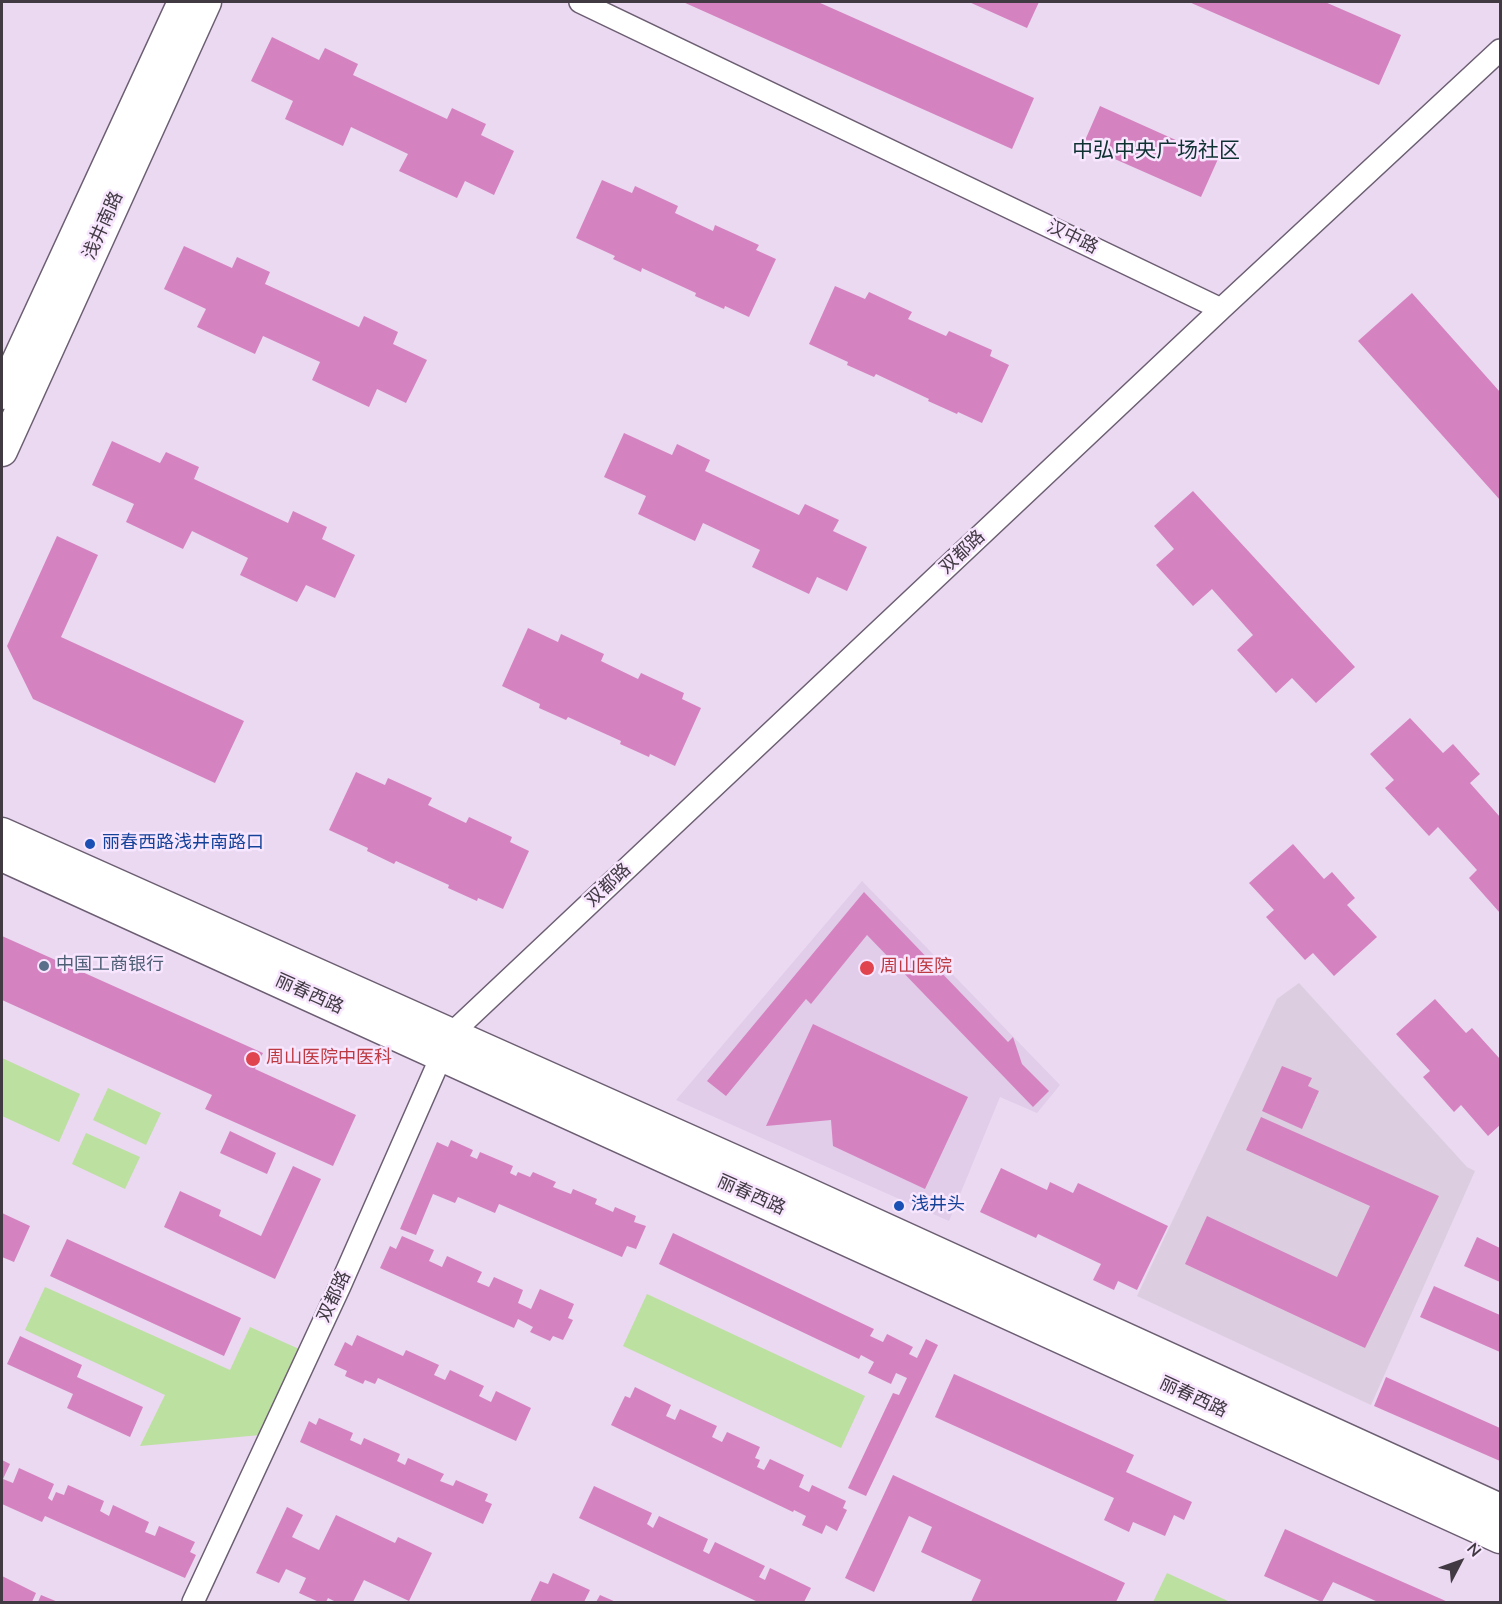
<!DOCTYPE html>
<html>
<head>
<meta charset="utf-8">
<style>
	body { margin:0 }
	#map { position:relative; width:1502px; height:1604px; overflow:hidden; background:#ead9f1; font-family:"Nunito Sans",sans-serif }
	canvas { display:block }
	.frame { position:absolute; inset:0; border:3px solid #413a43; pointer-events:none }
	.north { position:absolute; left:1430px; top:1532px; width:60px; height:60px; -webkit-text-stroke:4px #f7e6fe; paint-order:stroke; rotate:49deg; font-size:16px; font-weight:700; line-height:24px; text-align:center; color:#413a43 }
	.north::after { content:''; display:block; margin:auto; width:21px; height:27px; background:#413a43; clip-path:polygon(50% 0,100% 100%,50% 72%,0 100%) }
</style>
</head>
<body>
<div id="map">
<canvas width="1502" height="1604"></canvas>
<div class="frame"></div>
<div class="north">N</div>
</div>
<script>
const ctx = document.querySelector('canvas').getContext('2d');
ctx.lineJoin = 'round';
function fillPath(path, color) {
  ctx.fillStyle = color;
  ctx.fill(path, 'evenodd');
}
function shape(rows) {
  const path = new Path2D();
  for (const r of rows) {
    path.moveTo(r[0], r[1]);
    for (let i = 2; i < r.length; i += 2) path.lineTo(r[i], r[i + 1]);
  }
  return path;
}
function strokePath(path, color, width, dash) {
  ctx.strokeStyle = color;
  ctx.lineWidth = width;
  ctx.lineCap = dash ? 'butt' : 'round';
  ctx.setLineDash(dash || []);
  ctx.stroke(path);
}
function drawText(font, color, halo, rows, align = 'center') {
  ctx.font = font + ' "Nunito Sans","Noto Sans SC",sans-serif';
  ctx.lineWidth = 5;
  ctx.setLineDash([]);
  ctx.textBaseline = 'middle';
  ctx.strokeStyle = halo;
  ctx.fillStyle = color;
  for (const [text, x, y, turn = 0] of rows) {
    ctx.save();
    ctx.translate(x, y);
    ctx.rotate((+turn || 0) * Math.PI / 180);
    ctx.textAlign = isNaN(turn) ? turn : align;
    if (halo) ctx.strokeText(text, 0, 0);
    ctx.fillText(text, 0, 0);
    ctx.restore();
  }
}
const commercial = shape([
	[1299,983,1467,1167,1475,1171,1371,1405,1137,1296,1277,999]
]);
const built = shape([
	[862,881,1060,1085,1037,1113,1000,1097,949,1221,676,1100]
]);
const green = shape([
	[2,1058,80,1094,59,1142,2,1116],
	[108,1088,161,1113,146,1145,93,1120],
	[86,1133,140,1157,125,1189,72,1164],
	[45,1287,230,1370,250,1327,299,1349,260,1435,140,1446,165,1395,25,1330],
	[647,1294,865,1396,841,1448,623,1346],
	[1167,1573,1230,1602,1153,1602]
]);
const building = shape([
	[683,2,818,2,1034,98,1012,149],
	[969,2,1039,2,1027,28],
	[1189,2,1325,2,1401,35,1379,85],
	[272,37,319,60,325,48,358,64,353,75,447,119,452,108,486,124,481,135,514,151,494,195,465,181,457,198,399,171,408,154,351,127,343,146,285,119,293,101,251,81],
	[1100,106,1218,159,1201,197,1083,145],
	[602,180,632,193,635,186,678,206,675,213,713,231,715,225,759,245,756,250,776,259,749,317,725,306,724,309,695,296,696,293,642,268,641,272,613,259,615,256,576,238],
	[184,246,232,268,237,257,270,272,265,284,359,327,364,316,398,332,393,344,427,360,406,403,377,389,369,407,312,380,320,362,263,336,255,354,197,327,206,309,164,289],
	[835,286,865,299,869,292,912,312,908,319,946,336,949,331,992,350,990,356,1009,365,982,423,958,412,957,414,928,401,929,399,876,374,874,377,847,365,848,362,809,344],
	[1412,293,1500,392,1500,500,1358,341],
	[624,433,672,455,677,444,710,460,705,471,799,515,805,504,839,520,833,531,867,547,847,591,817,577,809,594,752,567,760,550,703,523,695,541,638,514,646,496,604,477],
	[112,441,160,463,166,452,199,467,194,479,288,523,293,511,327,527,322,539,355,555,335,598,306,585,297,602,240,575,248,558,192,531,183,549,126,522,134,504,92,485],
	[1193,491,1355,667,1316,703,1292,678,1276,693,1237,650,1253,635,1212,589,1193,606,1156,565,1174,549,1154,526],
	[57,536,98,555,61,637,244,721,215,783,33,699,7,646],
	[528,628,558,642,561,634,604,654,601,661,638,679,641,673,684,693,682,699,701,708,675,766,650,754,649,757,620,744,621,741,568,717,566,720,539,708,540,704,502,686],
	[1410,718,1443,753,1453,744,1480,774,1470,783,1500,817,1500,913,1469,878,1477,870,1438,827,1429,836,1385,788,1394,780,1370,754],
	[356,772,385,785,388,778,432,798,428,805,466,823,469,817,512,837,510,842,529,851,503,909,478,898,477,901,448,888,449,885,396,861,394,864,367,851,368,848,329,830],
	[1293,844,1324,879,1332,872,1355,898,1347,905,1377,937,1334,976,1313,953,1305,960,1266,917,1274,910,1249,883],
	[864,892,1008,1042,1013,1037,1022,1064,1049,1091,1033,1107,867,935,811,1004,806,999,726,1096,707,1081],
	[2,936,263,1053,255,1069,356,1115,333,1166,205,1109,212,1095,2,1000],
	[1435,999,1466,1033,1472,1028,1500,1059,1500,1125,1488,1136,1461,1105,1454,1112,1423,1077,1430,1071,1396,1034],
	[813,1024,968,1097,925,1189,833,1146,831,1120,766,1126],
	[1282,1066,1312,1078,1308,1086,1319,1091,1302,1129,1262,1111],
	[1261,1117,1439,1196,1365,1348,1185,1264,1207,1216,1337,1277,1370,1206,1246,1150],
	[230,1131,276,1153,267,1174,220,1153],
	[451,1140,473,1150,470,1156,477,1159,480,1152,513,1166,510,1173,516,1176,518,1172,530,1177,533,1172,556,1182,553,1187,571,1194,573,1189,597,1199,595,1204,613,1212,615,1207,636,1216,634,1222,646,1226,636,1249,627,1246,622,1257,499,1204,495,1213,458,1197,455,1203,433,1194,416,1235,400,1229,437,1142,448,1147],
	[293,1166,321,1179,275,1279,164,1227,180,1191,221,1210,219,1216,261,1236],
	[1001,1168,1047,1190,1050,1182,1073,1193,1078,1183,1168,1226,1137,1290,1118,1281,1114,1290,1093,1280,1101,1264,1038,1234,1036,1238,980,1212],
	[2,1213,30,1226,14,1262,2,1257],
	[673,1233,874,1329,870,1336,883,1342,887,1334,913,1347,909,1354,917,1358,926,1339,938,1345,866,1496,848,1488,893,1393,899,1395,907,1378,896,1373,891,1384,868,1373,874,1362,861,1355,859,1359,659,1264],
	[402,1236,434,1250,429,1261,442,1267,447,1256,482,1272,477,1282,489,1287,494,1277,523,1290,518,1303,531,1309,540,1289,574,1304,568,1318,573,1320,563,1340,553,1336,550,1341,530,1332,533,1327,518,1319,514,1328,380,1268,390,1246,396,1249],
	[1477,1237,1500,1248,1500,1282,1464,1266],
	[67,1239,241,1318,224,1356,50,1276],
	[1434,1286,1500,1315,1500,1352,1420,1317],
	[357,1335,403,1356,406,1350,439,1365,434,1375,445,1380,450,1370,484,1386,479,1396,491,1402,496,1391,531,1408,516,1441,378,1378,375,1384,365,1380,363,1384,345,1376,347,1371,334,1365,345,1342,352,1346],
	[20,1336,82,1365,77,1377,143,1407,130,1437,67,1408,73,1394,7,1364],
	[954,1374,1134,1455,1126,1472,1192,1502,1184,1520,1174,1515,1165,1536,1133,1522,1129,1532,1104,1520,1114,1498,935,1417],
	[1386,1377,1500,1428,1500,1461,1374,1406],
	[635,1387,671,1405,666,1416,675,1420,680,1409,717,1426,712,1437,722,1442,727,1432,760,1447,755,1458,760,1460,757,1467,764,1470,770,1459,804,1475,799,1487,809,1492,812,1485,846,1501,843,1508,847,1510,837,1531,826,1525,822,1534,802,1525,806,1516,794,1510,793,1512,611,1425,625,1396,630,1398],
	[319,1418,353,1433,350,1440,361,1445,364,1438,400,1454,397,1461,405,1465,408,1458,444,1474,440,1481,453,1486,456,1480,488,1494,485,1501,492,1504,483,1524,300,1442,309,1421,316,1425],
	[2,1460,10,1464,3,1479,13,1483,19,1468,54,1484,48,1498,52,1501,56,1492,64,1495,68,1485,104,1501,100,1511,109,1516,113,1505,149,1522,145,1532,155,1536,159,1526,195,1542,190,1552,196,1555,185,1578,45,1516,42,1522,2,1504],
	[893,1475,1125,1583,1116,1602,971,1602,981,1580,921,1552,932,1527,909,1516,874,1592,845,1578],
	[594,1486,652,1513,647,1524,653,1528,659,1516,708,1539,703,1551,709,1554,715,1542,765,1566,759,1577,765,1580,770,1568,811,1588,804,1602,758,1602,579,1518],
	[287,1507,303,1515,292,1537,319,1550,336,1515,395,1543,398,1537,432,1553,409,1601,364,1580,353,1602,336,1602,328,1598,326,1602,319,1602,299,1593,306,1578,286,1569,279,1583,256,1573],
	[1285,1529,1344,1556,1448,1602,1378,1602,1333,1582,1322,1602,1264,1576],
	[553,1573,590,1590,584,1602,530,1602,540,1581,548,1584],
	[2,1576,36,1593,32,1602,2,1602],
	[41,1595,58,1602,38,1602],
	[600,1595,616,1602,596,1602]
]);
const street = shape([
	[580,2,1221,309,1500,50],
	[193,1602,340,1286,451,1034,1221,309]
]);
const secondary = shape([
	[2,394,183,2],
	[2,451,206,2],
	[2,833,792,1186,1500,1509],
	[2,856,1500,1538]
]);
const markers = [
	[90,844,6,"#1a4fb4"],
	[44,966,6,"#5c6f8a"],
	[867,968,8,"#e0444e"],
	[253,1059,8,"#e0444e"],
	[899,1206,6,"#1a4fb4"]
];
const streetNames = [
	["浅井南路",104,226,-66],
	["汉中路",1072,238,26],
	["双都路",963,553,-43],
	["双都路",609,886,-43],
	["丽春西路",309,995,24],
	["丽春西路",751,1196,24],
	["双都路",335,1297,-65],
	["丽春西路",1193,1398,25]
];
const transitNames = [
	["丽春西路浅井南路口",102,844],
	["浅井头",911,1206]
];
const serviceNames = [
	["中国工商银行",56,966]
];
const healthNames = [
	["周山医院",880,968],
	["周山医院中医科",266,1059]
];
const quarterNames = [
	["中弘中央广场社区",1156,152]
];
fillPath(commercial, '#dccee0');
fillPath(built, '#e1cce9');
fillPath(green, '#bce09f');
fillPath(building, '#d583c0');
strokePath(street, '#6c5e72', 24);
strokePath(secondary, '#6c5e72', 33);
strokePath(street, '#fff', 21);
strokePath(secondary, '#fff', 30);
for (const [x, y, r, color] of markers) {
  const dot = new Path2D();
  dot.arc(x, y, r, 0, 2 * Math.PI);
  ctx.fillStyle = color;
  ctx.fill(dot);
  strokePath(dot, '#f7e6fe', 2);
}
drawText('18px', '#413a43', '#f7e6fe', streetNames);
drawText('18px', '#164399', '#f7e6fe', transitNames, 'left');
drawText('18px', '#4e5e75', '#f7e6fe', serviceNames, 'left');
drawText('18px', '#be3a42', '#f7e6fe', healthNames, 'left');
drawText('21px', '#0e3131', '#f7e6fe', quarterNames);
</script>
</body>
</html>
